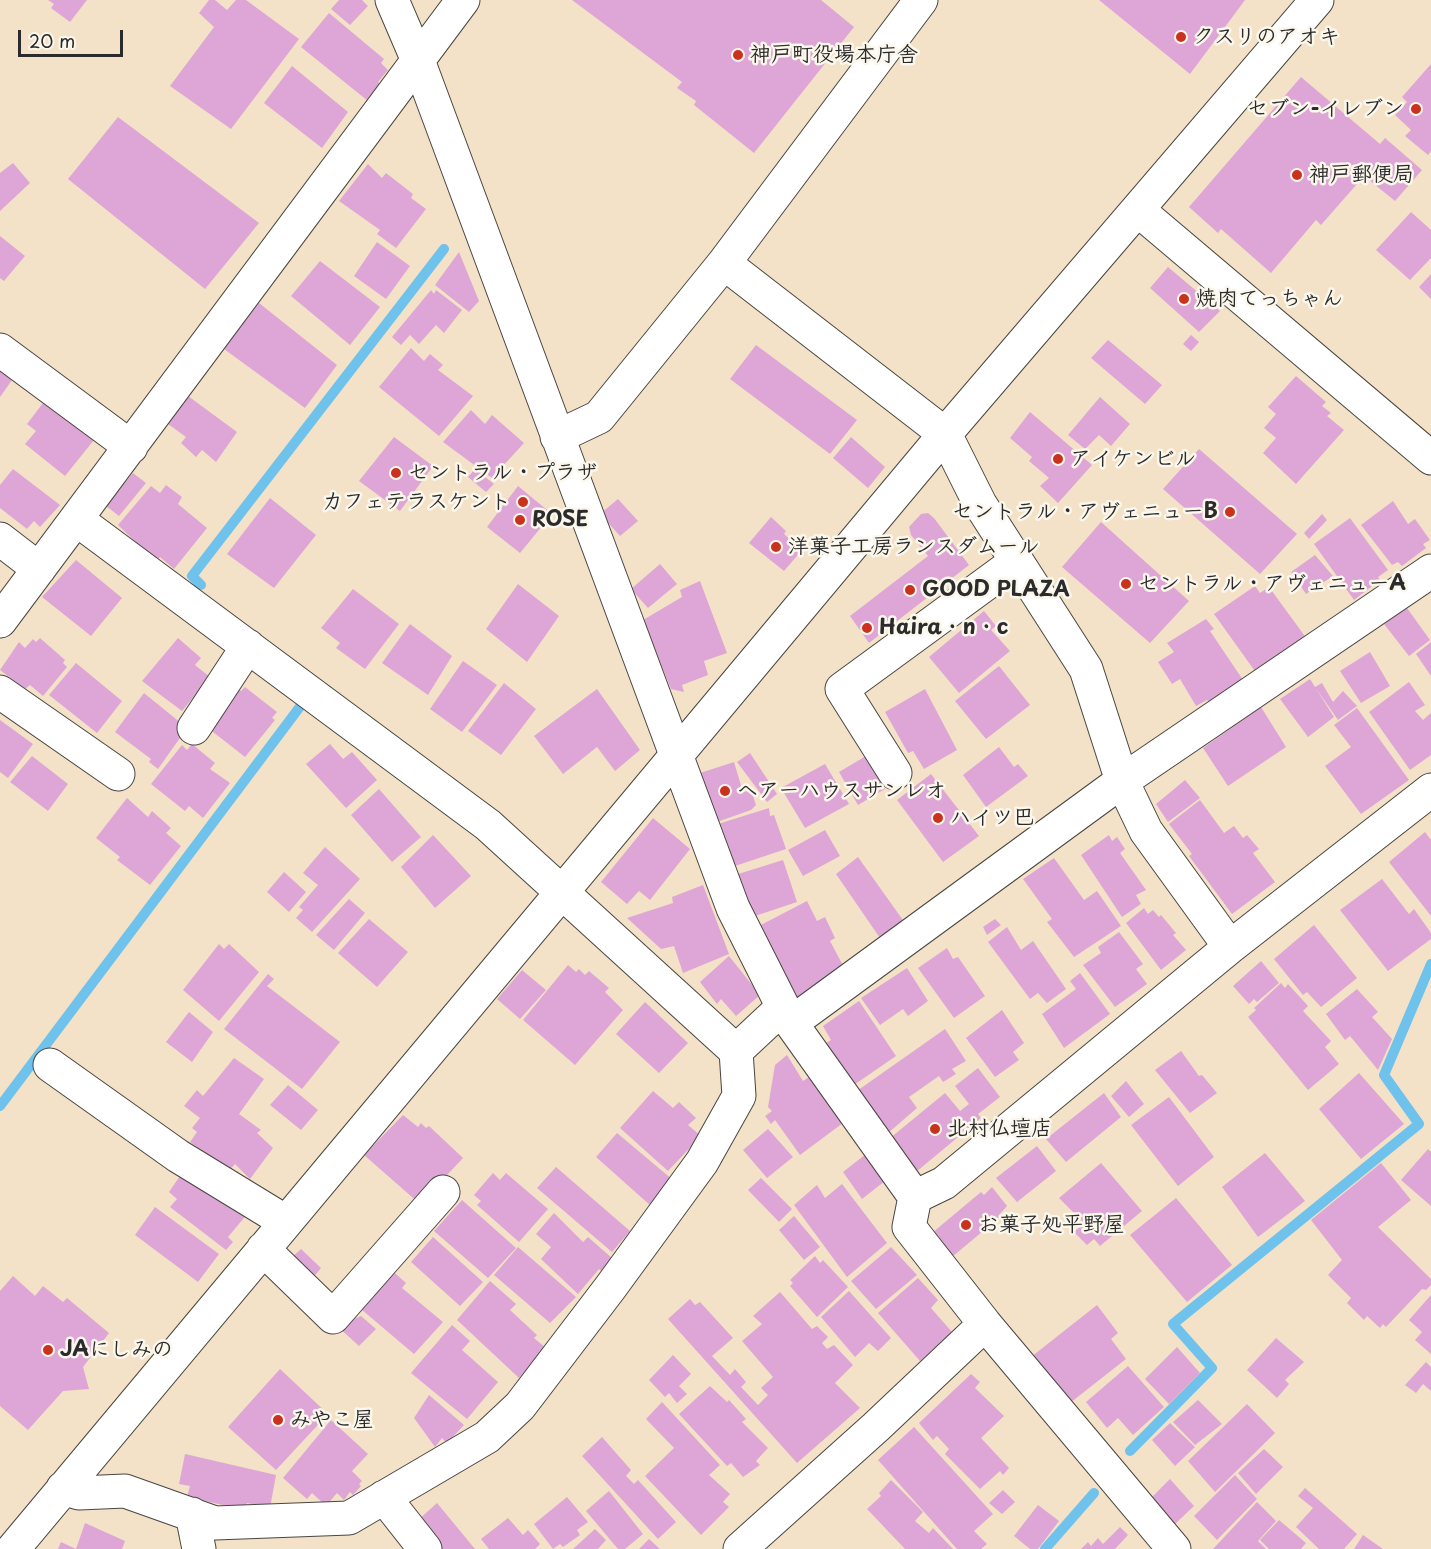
<!DOCTYPE html>
<html>
<head>
<meta charset="utf-8">
<style>
	body { margin:0 }
	#map { position:relative; width:1431px; height:1549px; overflow:hidden; background:#f3e2c7; font-family:"Playpen Sans",sans-serif }
	canvas { display:block }
	.scale { position:absolute; left:18px; top:30px; width:105px; height:27px; box-sizing:border-box; border:3px solid #2b2b2b; border-top:0; padding-left:8px; font-size:18px; line-height:21px; white-space:nowrap; color:#2b2b2b; -webkit-text-stroke:4px #fbf7ec; paint-order:stroke }
</style>
</head>
<body>
<div id="map">
<canvas width="1431" height="1549"></canvas>
<div class="scale">20 m</div>
</div>
<script>
const ctx = document.querySelector('canvas').getContext('2d');
ctx.lineJoin = 'round';
function shape(rows) {
  const path = new Path2D();
  for (const r of rows) {
    path.moveTo(r[0], r[1]);
    for (let i = 2; i < r.length; i += 2) path.lineTo(r[i], r[i + 1]);
  }
  return path;
}
function strokePath(path, color, width, dash) {
  ctx.strokeStyle = color;
  ctx.lineWidth = width;
  ctx.lineCap = dash ? 'butt' : 'round';
  ctx.setLineDash(dash || []);
  ctx.stroke(path);
}
function fillPath(path, color) {
  ctx.fillStyle = color;
  ctx.fill(path, 'evenodd');
}
function drawText(font, color, halo, rows, align = 'center') {
  ctx.font = font + ' "Playpen Sans","Klee One",sans-serif';
  ctx.lineWidth = 5;
  ctx.setLineDash([]);
  ctx.textBaseline = 'middle';
  ctx.strokeStyle = halo;
  ctx.fillStyle = color;
  for (const [text, x, y, turn = 0] of rows) {
    ctx.save();
    ctx.translate(x, y);
    ctx.rotate((+turn || 0) * Math.PI / 180);
    ctx.textAlign = isNaN(turn) ? turn : align;
    if (halo) ctx.strokeText(text, 0, 0);
    ctx.fillText(text, 0, 0);
    ctx.restore();
  }
}
const stream = shape([
	[201,585,192,576,444,249],
	[0,1106,302,704],
	[1130,1451,1212,1368,1173,1324,1419,1124,1384,1075,1431,964],
	[1045,1549,1094,1493]
]);
const building = shape([
	[48,0,87,0,70,22,51,8,54,4],
	[209,0,215,0,227,10,236,0,246,0,299,39,231,129,170,86,214,27,199,13],
	[339,0,362,0,368,6,350,25,331,9],
	[572,0,821,0,854,27,754,153,694,105,696,101,677,88,682,82],
	[1099,0,1245,0,1190,74],
	[329,13,384,59,381,63,388,70,378,82,382,86,368,101,301,47],
	[1431,64,1431,151,1428,155,1405,136,1411,130,1395,115,1407,102,1402,97],
	[292,66,348,112,322,148,264,103],
	[1301,77,1380,144,1385,138,1422,170,1395,201,1364,176,1321,225,1316,220,1271,273,1221,229,1218,233,1189,207],
	[118,117,259,223,205,289,68,179],
	[13,163,30,183,0,211,0,173],
	[368,164,382,178,386,173,413,194,411,198,426,209,396,248,377,234,380,230,339,201],
	[1411,212,1431,230,1431,258,1410,280,1376,250],
	[0,236,25,256,4,281,0,278],
	[377,242,410,266,386,299,354,276],
	[459,252,479,301,469,312,435,285],
	[320,261,380,307,350,345,291,296],
	[1168,267,1220,311,1199,332,1150,288],
	[1431,274,1431,299,1419,287],
	[431,290,434,294,436,290,462,310,444,333,436,325,419,344,410,335,401,345,392,337],
	[259,303,337,365,305,408,224,349],
	[1191,335,1199,342,1191,351,1183,344],
	[1108,340,1162,385,1145,404,1091,358],
	[756,345,857,420,830,454,730,379],
	[411,348,424,361,430,354,443,365,438,370,473,396,439,436,379,387],
	[0,371,12,380,0,397],
	[1296,376,1326,402,1322,406,1331,413,1327,416,1344,430,1296,484,1263,453,1276,438,1264,428,1276,414,1268,407],
	[188,396,237,432,216,462,202,450,196,457,181,443,186,437,168,424],
	[1100,397,1130,424,1111,446,1099,435,1085,449,1068,435],
	[43,403,94,440,65,476,25,444,36,431,27,424],
	[471,410,485,424,492,415,524,443,492,478,443,442],
	[1030,412,1092,465,1058,503,1040,486,1049,478,1029,461,1032,457,1010,438],
	[394,437,433,466,400,511,359,481],
	[851,437,885,467,868,488,833,458],
	[1199,449,1297,534,1260,574,1163,489],
	[13,469,60,505,40,527,34,521,27,529,0,508,0,485],
	[475,469,494,484,486,492,468,477],
	[133,473,146,483,119,516,106,506],
	[166,485,182,497,178,504,207,528,174,569,160,557,156,562,118,525,151,486,160,493],
	[518,486,552,514,520,553,487,527],
	[270,498,316,535,274,588,227,554],
	[618,499,638,521,620,536,600,514],
	[1393,501,1408,524,1415,519,1430,540,1423,544,1426,548,1402,566,1398,562,1392,565,1361,525],
	[928,513,934,518,969,565,869,643,850,616,928,556,911,535,909,527,921,514],
	[1322,514,1327,520,1309,539,1304,533],
	[771,517,786,531,784,534,802,550,784,571,749,543],
	[1350,518,1388,570,1378,577,1380,580,1354,600,1314,544],
	[1101,522,1189,601,1150,643,1062,567],
	[1315,555,1333,576,1306,594,1291,572],
	[76,560,122,598,91,636,42,597],
	[660,564,677,584,648,608,631,589],
	[700,581,727,653,704,661,708,675,682,685,684,692,671,689,643,620,682,597,680,590],
	[518,584,559,616,527,662,486,629],
	[1255,586,1260,593,1269,587,1307,639,1257,674,1214,614],
	[353,589,399,624,365,669,336,648,340,643,321,628],
	[1407,608,1430,640,1409,656,1384,624],
	[984,611,996,626,991,630,1010,651,959,693,929,657],
	[1206,619,1214,629,1210,631,1243,680,1209,702,1207,700,1196,706,1180,679,1172,684,1158,662,1174,652,1167,643],
	[410,624,452,656,428,695,382,663],
	[40,638,65,660,63,663,67,667,43,696,30,685,25,689,0,670,19,642,25,648,33,639,36,642],
	[178,638,201,658,195,665,210,677,182,711,142,681],
	[1431,642,1431,676,1416,654],
	[1370,652,1390,686,1361,703,1340,671],
	[463,661,497,685,462,732,430,709],
	[76,663,122,701,97,733,49,695],
	[999,666,1030,705,986,739,955,701],
	[1310,679,1334,717,1308,737,1280,699],
	[1409,682,1425,705,1415,711,1423,720,1431,713,1431,755,1410,770,1369,712],
	[504,683,536,709,501,755,468,731],
	[1322,683,1333,702,1343,691,1357,706,1338,720,1315,687],
	[245,687,277,712,272,718,275,720,245,757,208,728,238,689,241,691],
	[597,689,640,750,615,771,597,747,563,774,534,736],
	[925,689,957,750,924,769,913,751,908,753,885,712],
	[144,693,187,728,158,769,149,762,151,759,115,732],
	[1261,707,1286,747,1228,786,1203,748],
	[1357,708,1409,780,1361,814,1325,766,1351,747,1334,725],
	[0,720,33,744,8,778,0,772],
	[192,744,215,763,210,769,230,783,203,818,189,806,185,811,151,784,182,745,187,750],
	[330,744,343,759,352,752,377,780,346,808,306,764],
	[999,747,1014,767,1018,764,1028,776,986,807,963,775],
	[750,753,777,794,767,802,737,762],
	[32,756,68,784,48,811,10,782],
	[866,756,885,789,858,805,839,772],
	[734,762,743,792,751,790,756,805,751,810,717,822,700,773],
	[825,764,849,804,805,828,781,788],
	[931,774,979,836,943,862,897,800],
	[1185,780,1200,798,1168,822,1156,804],
	[379,789,421,837,392,862,351,815],
	[127,798,148,817,152,811,171,828,166,833,181,846,150,885,117,860,120,857,96,838],
	[1200,800,1224,833,1234,826,1243,838,1247,835,1259,849,1253,853,1275,882,1232,914,1189,856,1192,854,1169,824],
	[769,808,770,816,774,815,786,849,732,867,718,824],
	[653,818,690,849,650,900,639,891,627,904,601,882],
	[825,830,840,856,803,876,788,850],
	[1425,832,1431,840,1431,916,1389,862],
	[433,835,471,876,435,908,401,867],
	[1109,835,1112,841,1117,837,1125,849,1120,853,1146,890,1136,895,1141,904,1122,917,1081,855],
	[325,847,360,879,312,932,296,918,303,910,299,907,318,885,303,873],
	[858,857,905,923,882,941,836,874],
	[1054,858,1084,900,1097,891,1121,926,1074,957,1047,922,1052,919,1023,879],
	[783,860,797,902,749,918,735,875],
	[284,872,306,892,289,912,267,892],
	[1382,879,1409,914,1414,909,1431,933,1431,939,1388,971,1340,910],
	[703,885,729,954,683,973,674,946,661,949,627,918,673,903,672,897],
	[349,899,365,913,334,950,316,935],
	[807,901,817,921,825,917,835,938,830,941,847,973,794,1002,755,928],
	[1144,908,1148,914,1153,910,1159,917,1161,915,1176,933,1173,935,1186,950,1161,970,1126,923],
	[369,919,408,952,377,987,338,953],
	[995,919,1001,925,987,935,983,927],
	[1314,925,1357,978,1321,1007,1307,992,1303,995,1274,959],
	[1007,927,1021,950,1033,941,1066,989,1047,1003,1038,993,1030,999,988,942],
	[1119,932,1143,964,1136,969,1147,984,1115,1007,1083,965,1101,953,1098,947],
	[219,944,224,949,229,944,259,972,219,1021,183,990],
	[947,948,953,959,958,957,985,996,954,1018,918,968],
	[729,956,760,995,736,1016,721,999,717,1004,700,982],
	[1261,961,1279,983,1257,1002,1254,999,1249,1004,1233,986],
	[568,965,576,972,579,969,585,975,589,971,609,988,605,992,623,1010,575,1065,523,1020],
	[907,968,928,1001,908,1016,903,1009,880,1025,861,998],
	[522,970,546,990,520,1019,497,999],
	[1080,973,1110,1014,1064,1048,1042,1014,1076,989,1070,981],
	[268,974,274,979,267,986,340,1042,302,1089,224,1029],
	[1281,983,1285,988,1288,984,1308,1006,1303,1011,1331,1041,1325,1047,1339,1064,1308,1090,1248,1017,1256,1010,1254,1008],
	[1357,989,1378,1012,1372,1017,1392,1039,1378,1070,1350,1036,1345,1040,1326,1014],
	[859,1001,896,1056,851,1087,823,1045,831,1040,823,1026],
	[645,1002,688,1043,659,1073,616,1034],
	[1002,1010,1024,1043,1013,1052,1019,1060,995,1077,966,1038],
	[189,1012,213,1032,192,1062,166,1042],
	[945,1029,966,1061,952,1069,956,1074,943,1082,939,1076,909,1097,917,1108,887,1134,854,1093],
	[1181,1051,1199,1076,1202,1075,1217,1093,1190,1113,1155,1070],
	[787,1055,803,1081,809,1077,843,1123,800,1155,775,1120,771,1124,765,1116,772,1111,768,1107,775,1065],
	[234,1058,264,1079,239,1114,261,1130,257,1133,273,1148,250,1179,235,1164,229,1171,190,1142,197,1132,192,1128,200,1118,184,1106,197,1090,203,1096],
	[978,1068,1000,1097,978,1114,981,1118,916,1172,889,1139,945,1093,960,1111,969,1104,955,1086],
	[1359,1073,1404,1124,1361,1159,1319,1109],
	[1126,1081,1144,1104,1129,1117,1111,1096],
	[288,1085,318,1110,301,1130,270,1105],
	[653,1091,673,1108,679,1102,696,1118,688,1125,701,1136,668,1171,620,1128],
	[1104,1093,1121,1117,1066,1162,1046,1139],
	[1169,1097,1214,1157,1178,1186,1131,1125],
	[403,1115,418,1127,421,1123,426,1128,429,1126,463,1158,420,1204,364,1155],
	[768,1129,793,1157,767,1178,743,1150],
	[617,1133,673,1180,651,1206,596,1157],
	[1037,1146,1056,1171,1017,1202,996,1178],
	[1428,1149,1431,1152,1431,1206,1401,1180],
	[1265,1153,1305,1201,1258,1237,1222,1187],
	[866,1154,885,1181,862,1199,843,1172],
	[1101,1163,1142,1211,1100,1246,1094,1239,1087,1245,1074,1232,1084,1223,1059,1198],
	[1381,1163,1411,1200,1378,1227,1431,1279,1431,1285,1426,1290,1422,1289,1386,1327,1383,1324,1380,1328,1367,1316,1364,1320,1347,1303,1351,1298,1328,1275,1342,1260,1311,1220],
	[556,1167,630,1231,612,1252,537,1188],
	[184,1170,249,1212,228,1237,233,1242,226,1250,170,1207,177,1199,169,1192],
	[493,1173,500,1180,506,1173,548,1209,519,1242,477,1205,481,1201,474,1195],
	[761,1178,792,1209,779,1222,748,1190],
	[842,1184,887,1243,847,1277,794,1205,817,1185,825,1198],
	[992,1187,1007,1206,999,1215,1001,1216,952,1257,932,1233,981,1192,984,1195],
	[1176,1198,1232,1265,1187,1302,1130,1235],
	[462,1200,516,1248,488,1278,434,1231],
	[155,1207,219,1254,198,1282,135,1235],
	[554,1213,583,1242,588,1237,612,1258,601,1271,599,1269,578,1294,541,1259,551,1247,536,1234],
	[794,1216,820,1247,804,1260,779,1230],
	[433,1237,483,1282,460,1306,411,1262],
	[518,1247,576,1297,550,1323,494,1275],
	[891,1247,917,1275,876,1309,851,1281],
	[301,1249,321,1268,312,1279,291,1258],
	[815,1256,820,1263,823,1260,848,1287,817,1317,790,1286,793,1283,790,1280],
	[388,1267,406,1283,402,1288,443,1322,414,1354,355,1304],
	[13,1276,35,1296,43,1286,63,1302,67,1298,109,1333,83,1367,89,1389,63,1391,28,1430,0,1406,0,1291],
	[918,1278,938,1300,931,1308,952,1332,920,1361,878,1313],
	[490,1281,516,1304,510,1310,537,1335,534,1338,546,1348,519,1378,457,1320],
	[849,1291,891,1338,878,1351,869,1343,855,1357,821,1317],
	[780,1292,812,1329,817,1326,828,1337,822,1343,827,1349,834,1345,853,1365,835,1383,860,1408,797,1463,668,1319,690,1299,695,1305,700,1302,733,1338,712,1356,730,1375,735,1369,746,1382,741,1387,758,1405,768,1395,761,1388,773,1377,742,1341,762,1324,753,1316],
	[1431,1295,1431,1354,1415,1340,1422,1332,1409,1320],
	[1097,1305,1118,1333,1111,1339,1126,1359,1070,1403,1031,1357],
	[361,1316,376,1329,359,1346,337,1326],
	[452,1325,470,1341,462,1350,498,1382,467,1419,411,1373],
	[1276,1338,1304,1362,1285,1380,1289,1384,1277,1398,1247,1370],
	[1177,1347,1200,1373,1169,1404,1145,1379],
	[673,1355,691,1374,679,1386,687,1394,677,1403,669,1393,665,1397,649,1380],
	[1426,1362,1431,1367,1431,1391,1423,1384,1416,1393,1405,1385],
	[1128,1366,1164,1407,1133,1435,1118,1418,1107,1428,1086,1402],
	[280,1369,328,1414,276,1470,228,1427],
	[971,1374,980,1382,975,1388,1004,1416,981,1438,1009,1468,1003,1475,1000,1471,980,1489,945,1454,949,1449,937,1436,933,1440,919,1423],
	[710,1386,727,1402,729,1400,746,1419,742,1422,768,1448,756,1461,760,1465,743,1477,731,1463,727,1466,679,1414],
	[429,1395,464,1425,447,1443,442,1438,435,1447,414,1418],
	[1198,1400,1222,1424,1195,1445,1173,1422],
	[662,1402,720,1465,709,1475,730,1494,723,1502,729,1507,701,1535,645,1476,674,1448,646,1419],
	[1247,1404,1275,1433,1215,1492,1188,1461],
	[331,1420,368,1454,352,1471,362,1481,359,1484,361,1486,353,1495,350,1492,344,1500,337,1493,326,1506,312,1493,307,1499,283,1478],
	[1170,1423,1195,1447,1175,1466,1152,1440],
	[914,1427,993,1514,974,1531,987,1544,981,1549,957,1549,878,1460],
	[602,1437,631,1470,626,1476,634,1484,638,1480,676,1522,658,1539,582,1456],
	[1264,1449,1283,1467,1256,1494,1238,1473],
	[185,1454,276,1475,270,1508,247,1503,245,1510,187,1497,190,1486,179,1484],
	[1235,1475,1257,1499,1217,1540,1194,1516],
	[1170,1479,1194,1506,1175,1524,1151,1498],
	[891,1480,923,1512,915,1521,929,1533,933,1528,953,1549,905,1549,867,1509,881,1496,879,1493],
	[1305,1488,1357,1534,1344,1549,1319,1549,1296,1527,1313,1508,1298,1496],
	[1003,1490,1015,1502,1002,1514,989,1503],
	[609,1491,643,1534,625,1549,618,1549,586,1511],
	[567,1497,588,1522,577,1530,580,1535,563,1547,560,1544,553,1549,534,1524],
	[1257,1502,1276,1521,1258,1541,1266,1549,1213,1549],
	[437,1503,475,1549,438,1549,416,1522],
	[1038,1505,1059,1521,1038,1549,1030,1549,1014,1536],
	[508,1518,523,1535,528,1530,540,1544,535,1549,489,1549,481,1539],
	[1279,1520,1306,1543,1301,1549,1269,1549,1260,1540],
	[85,1523,125,1541,122,1549,58,1549,61,1542,76,1549],
	[1120,1527,1128,1535,1115,1549,1081,1549,1088,1542,1091,1546,1098,1538,1103,1544],
	[595,1529,606,1540,598,1549,573,1549],
	[1363,1535,1383,1549,1354,1549],
	[649,1539,660,1549,639,1549]
]);
const minor = shape([
	[392,0,419,63,733,908,783,1007,791,1023,915,1197,909,1227,985,1324,1174,1549],
	[1138,210,1431,458],
	[724,263,945,434,980,504,1086,669,1122,781,1146,831,1230,947],
	[0,350,131,447],
	[557,437,599,417,724,263,921,0],
	[0,539,39,569],
	[0,621,463,0],
	[0,692,118,774],
	[194,728,248,646],
	[895,773,842,689,1017,561],
	[791,1023,1122,781,1431,571],
	[736,1051,783,1007],
	[50,1065,178,1156,286,1222],
	[915,1197,944,1183,1230,947,1431,790],
	[263,1249,333,1317,443,1192],
	[63,1488,79,1493,125,1491,215,1523,349,1518,487,1437,520,1406,610,1288,702,1162,739,1096,736,1051,488,825,76,519],
	[384,1497,425,1549],
	[192,1514,199,1549],
	[13,1549,945,434,1317,0],
	[740,1549,876,1427,985,1324]
]);
const markers = [
	[1181,37,6,"#c8321e"],
	[738,55,6,"#c8321e"],
	[1416,109,6,"#c8321e"],
	[1297,175,6,"#c8321e"],
	[1184,299,6,"#c8321e"],
	[1058,459,6,"#c8321e"],
	[396,473,6,"#c8321e"],
	[523,502,6,"#c8321e"],
	[1230,512,6,"#c8321e"],
	[520,520,6,"#c8321e"],
	[776,547,6,"#c8321e"],
	[1126,584,6,"#c8321e"],
	[910,590,6,"#c8321e"],
	[867,628,6,"#c8321e"],
	[725,791,6,"#c8321e"],
	[938,818,6,"#c8321e"],
	[935,1129,6,"#c8321e"],
	[966,1225,6,"#c8321e"],
	[48,1350,6,"#c8321e"],
	[278,1420,6,"#c8321e"]
];
const poiNames = [
	["クスリのアオキ",1193,37],
	["神戸町役場本庁舎",750,55],
	["セブン-イレブン",1404,109,"right"],
	["神戸郵便局",1309,175],
	["焼肉てっちゃん",1196,299],
	["アイケンビル",1070,459],
	["セントラル・プラザ",408,473],
	["カフェテラスケント",511,502,"right"],
	["セントラル・アヴェニューB",1218,512,"right"],
	["ROSE",532,520],
	["洋菓子工房ランスダムール",788,547],
	["セントラル・アヴェニューA",1138,584],
	["GOOD PLAZA",922,590],
	["Haira・n・c",879,628],
	["ヘアーハウスサンレオ",737,791],
	["ハイツ巴",950,818],
	["北村仏壇店",947,1129],
	["お菓子処平野屋",978,1225],
	["JAにしみの",60,1350],
	["みやこ屋",290,1420]
];
strokePath(stream, '#6fc2eb', 10);
fillPath(building, '#dea6d6');
strokePath(minor, '#494642', 35);
strokePath(minor, '#fff', 33);
for (const [x, y, r, color] of markers) {
  const dot = new Path2D();
  dot.arc(x, y, r, 0, 2 * Math.PI);
  ctx.fillStyle = color;
  ctx.fill(dot);
  strokePath(dot, '#fbf7ec', 2);
}
drawText('bold 21px', '#2b2b2b', '#fbf7ec', poiNames, 'left');
</script>
</body>
</html>
